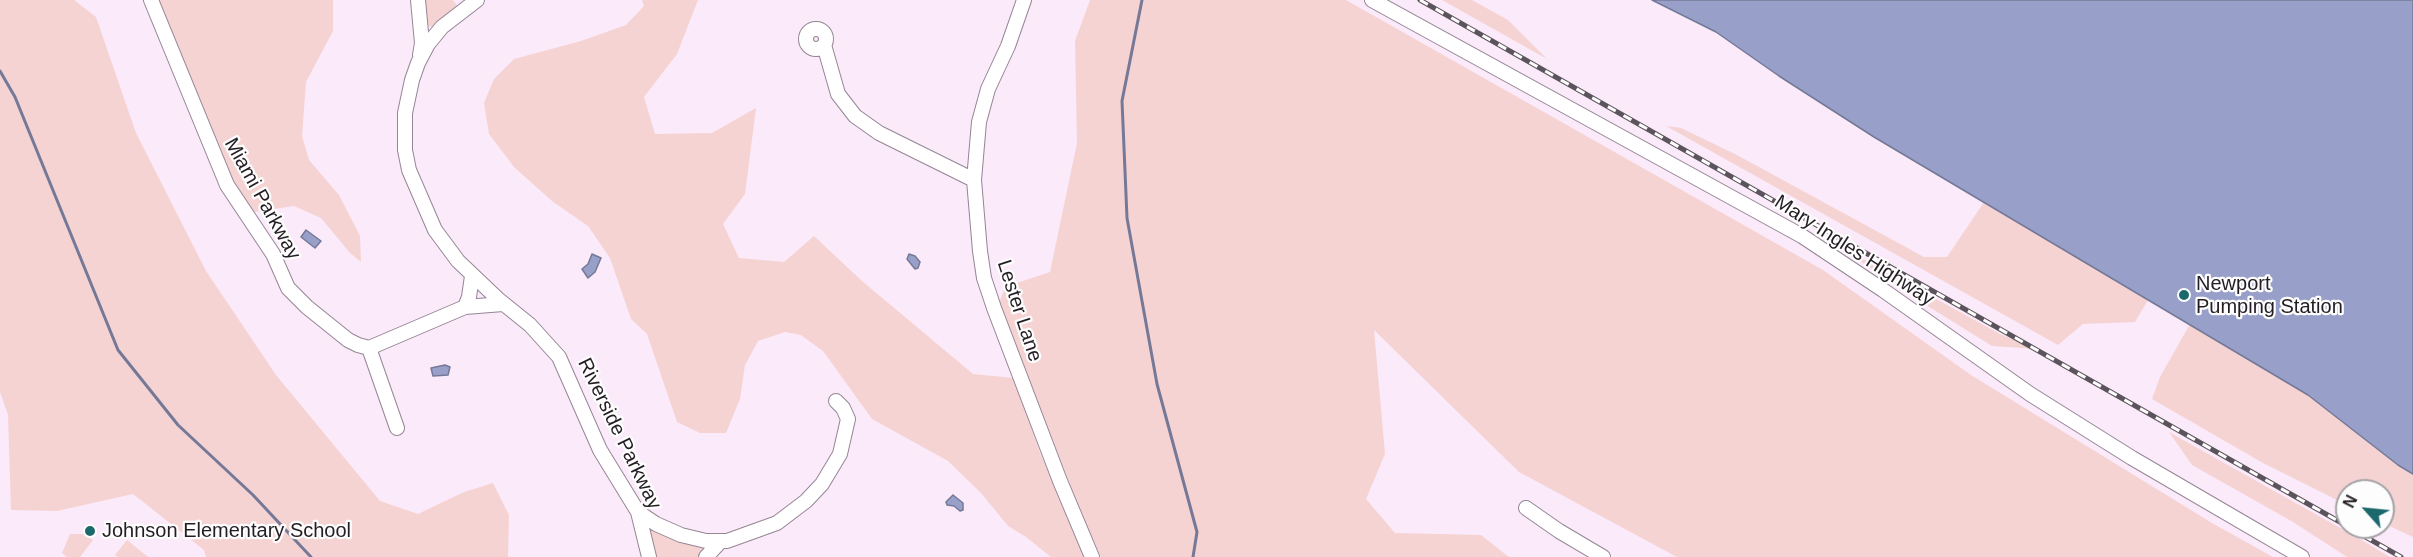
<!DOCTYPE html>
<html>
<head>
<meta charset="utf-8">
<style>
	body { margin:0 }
	#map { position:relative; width:2413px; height:557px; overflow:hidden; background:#fbeafa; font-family:Arial,sans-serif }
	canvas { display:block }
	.north { position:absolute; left:2335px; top:479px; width:60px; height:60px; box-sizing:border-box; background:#fdfdfd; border:2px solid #a6a3a6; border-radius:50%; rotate:297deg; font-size:16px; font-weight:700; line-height:24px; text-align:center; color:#231d23 }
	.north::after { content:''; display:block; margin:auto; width:21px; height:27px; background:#1c696d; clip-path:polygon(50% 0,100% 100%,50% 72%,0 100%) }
</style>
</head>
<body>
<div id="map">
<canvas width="2413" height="557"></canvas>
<div class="north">N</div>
</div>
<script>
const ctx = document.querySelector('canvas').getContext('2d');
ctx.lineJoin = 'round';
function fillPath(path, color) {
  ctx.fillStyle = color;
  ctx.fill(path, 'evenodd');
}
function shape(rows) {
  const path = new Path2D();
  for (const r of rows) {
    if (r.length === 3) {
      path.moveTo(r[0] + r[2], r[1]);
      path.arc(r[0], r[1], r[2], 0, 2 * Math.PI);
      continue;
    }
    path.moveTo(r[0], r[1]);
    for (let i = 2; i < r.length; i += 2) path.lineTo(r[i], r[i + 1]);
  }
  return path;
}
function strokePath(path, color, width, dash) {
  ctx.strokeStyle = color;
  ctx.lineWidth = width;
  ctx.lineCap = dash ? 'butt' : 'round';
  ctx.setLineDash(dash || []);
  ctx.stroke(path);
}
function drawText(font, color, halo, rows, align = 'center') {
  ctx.font = font + ' Arial,sans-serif';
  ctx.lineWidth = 4.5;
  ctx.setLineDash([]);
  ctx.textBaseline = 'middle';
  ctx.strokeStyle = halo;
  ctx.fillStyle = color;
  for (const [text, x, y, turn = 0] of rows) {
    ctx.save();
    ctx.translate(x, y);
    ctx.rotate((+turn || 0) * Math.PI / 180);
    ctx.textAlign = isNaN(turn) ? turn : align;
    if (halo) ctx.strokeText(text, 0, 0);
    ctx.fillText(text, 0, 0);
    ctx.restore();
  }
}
const green = shape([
	[0,0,74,0,96,17,136,133,206,271,276,375,380,501,418,514,464,492,493,483,509,515,508,557,206,557,204,550,133,494,57,511,11,510,8,415,0,392],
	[155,0,333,0,333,31,306,82,302,136,309,160,339,195,360,236,361,262,350,253,321,218,294,206,254,212,229,176],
	[423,0,453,0,458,7,434,28,427,25],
	[642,0,698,0,677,54,644,97,655,134,712,133,756,108,745,194,723,224,739,258,784,262,814,236,862,281,973,374,1014,378,1040,453,1087,557,1051,557,1026,537,1008,526,981,493,948,461,872,419,823,351,801,335,785,332,758,341,745,365,740,399,726,433,700,433,677,422,647,334,631,319,610,258,588,226,552,201,514,167,489,134,484,103,494,79,514,59,581,41,626,25,644,6],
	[1090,0,1346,0,1823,270,1971,375,2212,523,2273,557,1677,557,1519,472,1374,330,1385,454,1366,499,1395,533,1481,535,1509,557,1101,557,1085,523,999,303,1005,287,1050,272,1077,143,1075,41],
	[1442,0,1472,0,1508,20,1547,59],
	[1666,126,1681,128,1737,155,1924,257,1947,257,1984,202,2148,300,2135,322,2083,324,2058,345],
	[1827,239,2000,334,2036,349,1992,346,1918,300],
	[2190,324,2308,395,2398,465,2413,474,2413,537,2383,523,2383,491,2347,491,2347,505,2263,463,2152,399,2160,377],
	[2169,432,2360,539,2390,557,2347,557,2293,522,2192,465],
	[647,525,704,547,704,552,698,557,653,557],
	[70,534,84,534,93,540,80,557,67,557,62,553],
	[127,540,148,557,118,557,115,555]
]);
const water = shape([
	[1652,0,2413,0,2413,474,2398,465,2308,395,1874,137,1779,76,1716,32,1652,0],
	[306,230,321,241,315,248,301,237,306,230],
	[592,254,601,258,595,272,588,278,582,269,588,264,592,254],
	[909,254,915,256,920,262,918,268,915,269,907,259,909,254],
	[445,365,450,367,448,375,433,376,431,368,445,365],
	[953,495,963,503,963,510,960,511,954,506,947,505,946,502,953,495]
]);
const stream = shape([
	[1142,0,1122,101,1127,218,1157,384,1197,532,1193,557],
	[0,71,15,97,118,350,178,425,253,495,311,557]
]);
const minor = shape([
	[151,0,227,185,273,254,288,288,307,307,348,340,358,345,369,348,465,307,503,304],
	[418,0,422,43,420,55],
	[477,0,442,27,428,44,418,63,412,80,405,113,405,150,409,170,435,230,458,261,499,300,530,325,559,357,600,450,638,512,649,557],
	[1024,0,1008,46,988,89,979,122,974,180,980,251,984,278,994,308,1060,481,1092,557],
	[1372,0,1802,236,1883,290,2030,394,2132,458,2302,557],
	[816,39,10],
	[824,45,838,94,855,116,879,133,974,180],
	[465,307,469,297,472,276],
	[369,348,397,428],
	[1526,508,1559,531,1603,557],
	[638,512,656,524,681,535,706,541,727,541,777,523,806,501,822,484,840,454,848,419,843,408,836,401],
	[706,557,720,542]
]);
const rail = shape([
	[1420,0,2347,526],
	[2348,527,2401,557]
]);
const markers = [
	[2184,295,6,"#1c696d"],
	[90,531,6,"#1c696d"]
];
const streetNames = [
	["Miami Parkway",262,199,61],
	["Mary Ingles Highway",1854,251,33],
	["Lester Lane",1019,311,72],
	["Riverside Parkway",619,434,64]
];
const poiNames = [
	["Newport",2196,284],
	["Pumping Station",2196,307],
	["Johnson Elementary School",102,531]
];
fillPath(green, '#f6d3d3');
fillPath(water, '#98a0c9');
strokePath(water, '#757997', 1.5);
strokePath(stream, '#757997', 3);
strokePath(minor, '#958695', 16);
strokePath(minor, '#fff', 14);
strokePath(rail, '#5c545c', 5);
strokePath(rail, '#fdfdfd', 3, [9]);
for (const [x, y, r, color] of markers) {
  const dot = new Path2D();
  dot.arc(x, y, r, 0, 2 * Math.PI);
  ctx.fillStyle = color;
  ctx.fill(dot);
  strokePath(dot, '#fdfdfd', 2);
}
drawText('20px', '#231d23', '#fdfdfd', streetNames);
drawText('20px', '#231d23', '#fdfdfd', poiNames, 'left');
</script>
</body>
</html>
